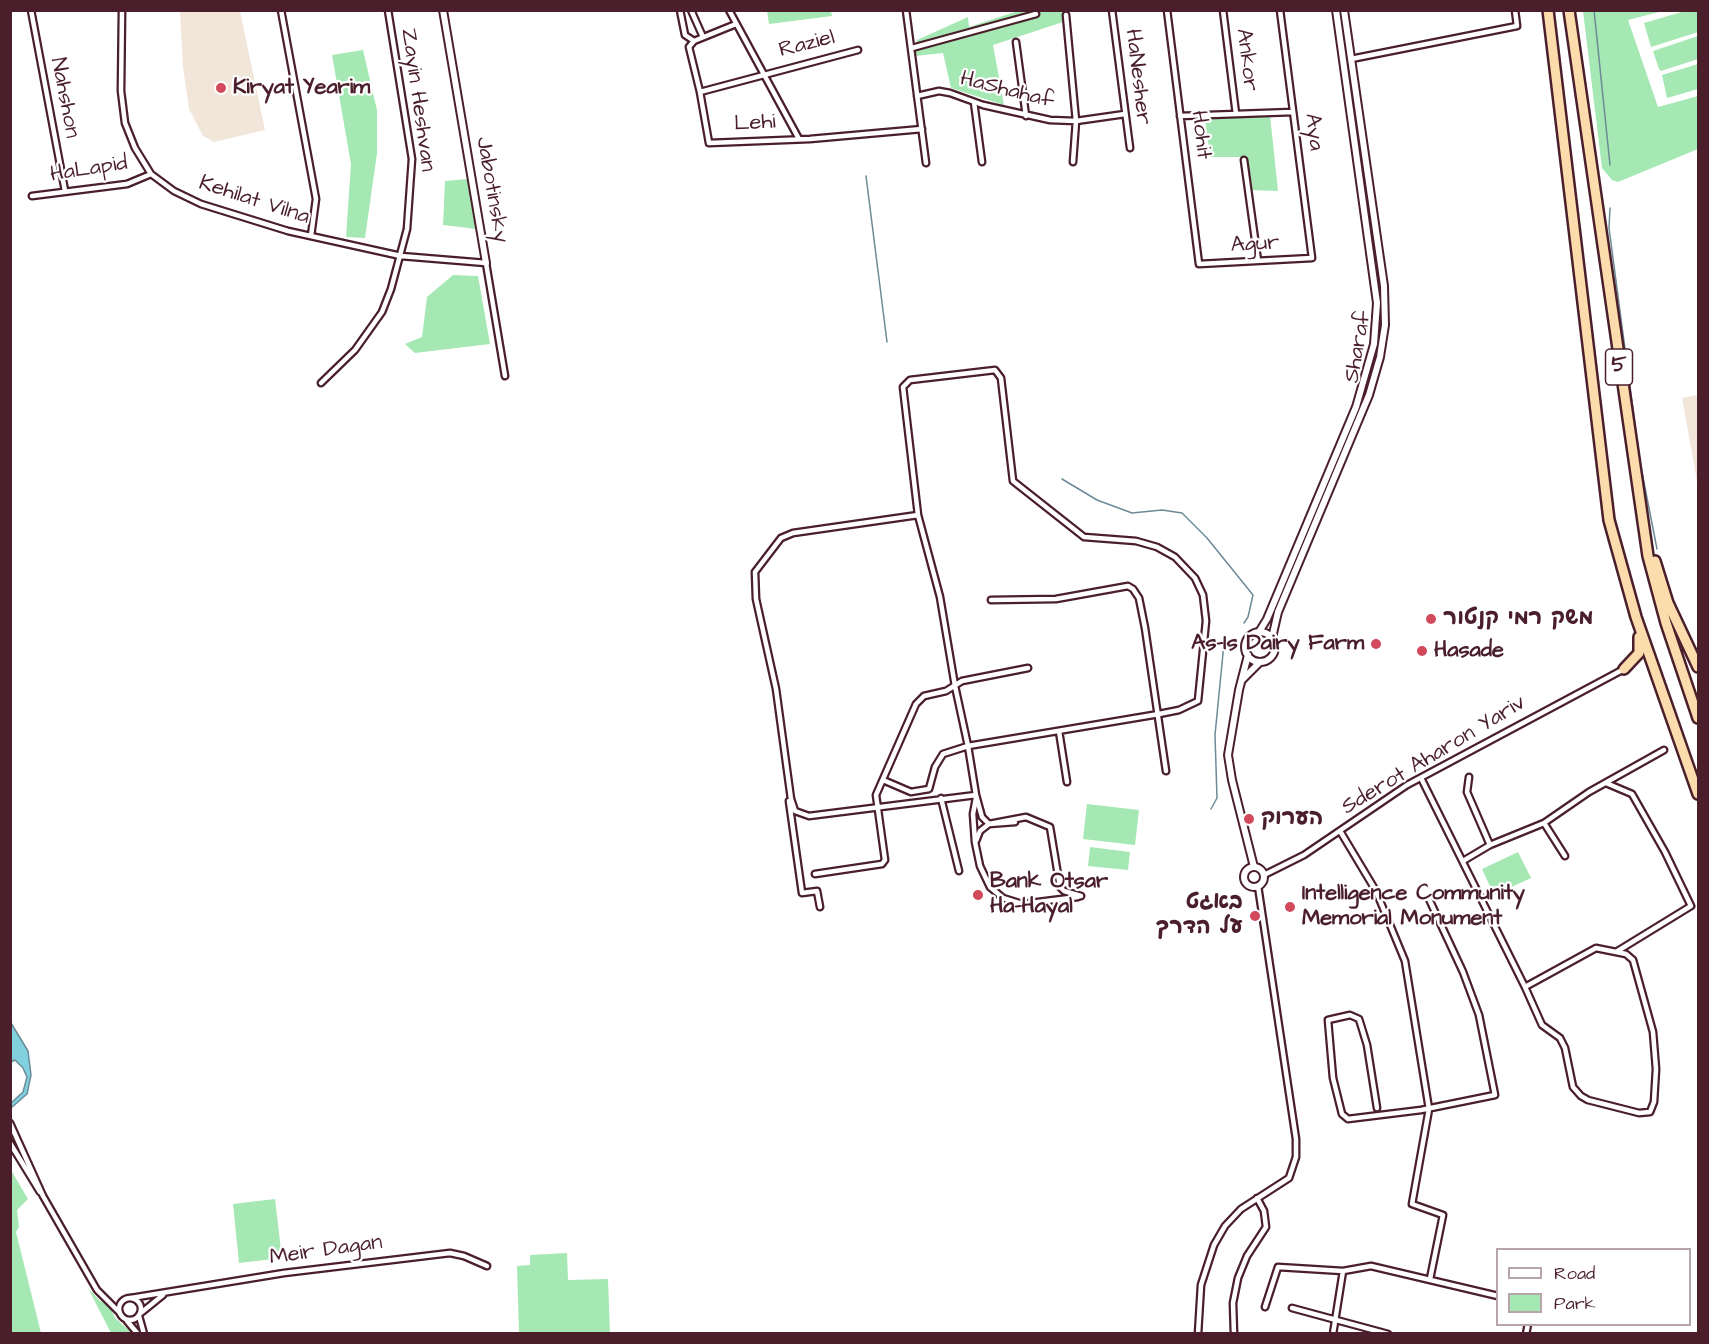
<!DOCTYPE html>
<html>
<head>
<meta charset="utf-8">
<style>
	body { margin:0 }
	#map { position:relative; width:1709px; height:1344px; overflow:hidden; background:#fff; font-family:"Architects Daughter",sans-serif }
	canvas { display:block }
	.frame { position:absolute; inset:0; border:12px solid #4a1f2b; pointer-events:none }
	.legend { position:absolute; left:1496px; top:1248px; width:195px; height:78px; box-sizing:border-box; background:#fff; border:2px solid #b7a5aa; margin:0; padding:8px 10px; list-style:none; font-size:18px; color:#4a1f2b }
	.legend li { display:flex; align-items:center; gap:12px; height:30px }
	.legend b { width:30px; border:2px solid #b7a5aa }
</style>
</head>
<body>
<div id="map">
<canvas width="1709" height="1344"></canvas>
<div class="frame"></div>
<ul class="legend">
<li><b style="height:8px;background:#fff"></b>Road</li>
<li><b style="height:16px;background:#a5e8b3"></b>Park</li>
</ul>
</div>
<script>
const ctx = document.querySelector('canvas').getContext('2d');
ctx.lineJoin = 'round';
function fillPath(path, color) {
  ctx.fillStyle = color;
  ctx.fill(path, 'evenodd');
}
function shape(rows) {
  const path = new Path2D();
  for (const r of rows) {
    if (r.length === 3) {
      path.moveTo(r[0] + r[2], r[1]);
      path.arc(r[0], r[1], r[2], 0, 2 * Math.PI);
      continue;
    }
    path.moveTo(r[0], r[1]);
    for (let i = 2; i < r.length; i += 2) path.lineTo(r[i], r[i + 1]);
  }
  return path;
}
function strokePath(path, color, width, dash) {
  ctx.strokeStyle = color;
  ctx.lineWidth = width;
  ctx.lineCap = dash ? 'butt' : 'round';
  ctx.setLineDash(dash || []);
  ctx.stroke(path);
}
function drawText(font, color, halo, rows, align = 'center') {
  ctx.font = font + ' "Architects Daughter","Playpen Sans Hebrew",sans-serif';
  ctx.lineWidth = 4.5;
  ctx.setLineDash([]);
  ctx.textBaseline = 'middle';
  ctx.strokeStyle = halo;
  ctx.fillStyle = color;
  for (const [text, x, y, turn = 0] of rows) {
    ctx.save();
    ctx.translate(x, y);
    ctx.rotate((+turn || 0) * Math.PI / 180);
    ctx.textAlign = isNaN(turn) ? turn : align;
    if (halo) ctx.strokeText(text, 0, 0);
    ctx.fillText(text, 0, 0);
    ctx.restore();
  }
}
const built = shape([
	[180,11,240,11,265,130,214,142,203,136,189,109,183,67],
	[1698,395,1698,487,1682,398]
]);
const green = shape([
	[767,11,831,11,832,16,769,24],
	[1018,11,1063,11,1063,22,993,45,1004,105,951,88,943,53,915,56,917,40,968,17,969,27],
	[1583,11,1663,11,1628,20,1658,107,1698,96,1698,149,1618,182,1612,180,1602,168],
	[1685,11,1698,11,1698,32,1651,47,1644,23],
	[1698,36,1698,59,1661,71,1659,69,1653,51],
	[363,50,377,110,377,153,365,238,346,237,351,164,332,55],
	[1698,64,1698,89,1667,98,1662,75],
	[1270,115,1278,191,1250,190,1245,157,1210,157,1205,118],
	[468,179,476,229,443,225,445,181],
	[453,275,478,276,490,344,415,353,405,344,422,337,427,297],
	[1087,804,1139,810,1135,845,1083,839],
	[1090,847,1130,852,1128,870,1088,866],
	[1518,852,1531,878,1494,895,1482,869],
	[11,1170,28,1199,17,1210,19,1227,16,1232,41,1333,11,1333],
	[275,1199,282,1258,239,1263,233,1204],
	[567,1253,568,1280,608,1279,610,1333,519,1333,517,1266,530,1265,530,1255],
	[88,1288,99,1300,110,1307,115,1318,132,1333,111,1333]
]);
const water = shape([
	[11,1023,28,1051,31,1075,27,1094,11,1108,11,1103,23,1092,27,1077,23,1068,15,1060,11,1062,11,1023]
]);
const stream = shape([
	[1594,10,1610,165],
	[866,176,887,342],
	[1610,208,1609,228,1640,462,1657,549],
	[1062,479,1097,500,1132,513,1162,510,1182,513,1207,538,1253,595,1248,617,1244,623],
	[1211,809,1217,798,1215,735,1224,643]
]);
const minor = shape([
	[31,10,65,191],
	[122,10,121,91,125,123,135,148,151,174,174,191,201,204,288,231,401,256,486,263,505,376],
	[281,10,316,199,311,236],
	[680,10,685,35,694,41],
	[691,10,703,37],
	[729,10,799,139],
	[906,10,926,163],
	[1112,10,1130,148],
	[1167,10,1199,264,1312,258,1280,10],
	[1223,10,1236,114],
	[1066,15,1076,121,1073,162],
	[1016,42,1026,116],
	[912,48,1036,14],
	[858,50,700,92,709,143,810,139,922,129],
	[1351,59,1517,26,1515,10],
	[700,92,689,47,694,41,736,24],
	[917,96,939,91,950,93,983,105,1050,120,1076,121,1125,114],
	[974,102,982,162],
	[1180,116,1293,112],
	[1244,160,1258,261],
	[32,196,127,184,151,174],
	[321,383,355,350,382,312,391,289,407,229,412,159,388,10],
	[918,515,793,533,781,538,755,572,756,599,776,689,791,799,795,811,809,816,976,795],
	[991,600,1056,599,1128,586,1133,589,1139,598,1145,628,1166,771],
	[1059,731,1067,782],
	[1469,777,1467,792,1490,845],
	[1421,778,1525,987,1596,948,1626,954,1633,960,1653,1032,1656,1069,1654,1102,1650,1112,1639,1113,1588,1100,1581,1096,1573,1087,1565,1048,1560,1038,1542,1025,1525,987],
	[883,780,911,792,929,789,935,767,943,754,968,746,1159,714,1179,710,1198,701,1206,621,1203,595,1195,578,1175,557,1157,547,1136,541,1084,537,1013,481,1001,378,995,370,910,380,903,387,918,515,940,597,955,686,968,746,976,795,982,817,989,824,1026,817,1050,827,1060,887,1064,891,1081,896],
	[1606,783,1632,794,1665,852,1691,906,1616,952],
	[941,798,959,871],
	[976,798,973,814,975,842,980,866,990,887,1003,898,1022,904,1078,897],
	[789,801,802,893,817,891,820,907],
	[1544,823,1565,856],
	[1340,831,1376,891,1405,961,1429,1109,1412,1204,1443,1215,1430,1279],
	[976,841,980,831,989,824,1015,822],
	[1463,861,1490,845,1544,823,1589,792,1664,750],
	[815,874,882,864,885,860,876,795,916,704,924,696,946,691,962,681,1028,668],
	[1264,875,1304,855,1407,785,1624,669],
	[1377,1108,1367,1045,1359,1019,1350,1015,1328,1020,1333,1078,1342,1114,1348,1119,1421,1110,1495,1095,1479,1015,1463,972,1429,899],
	[10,1123,43,1196,97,1290,120,1313],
	[10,1143,40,1192],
	[130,1309,11],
	[131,1298,284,1273,450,1253,464,1256,487,1266],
	[1265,1307,1278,1267,1343,1271,1371,1266,1498,1296],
	[1292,1308,1388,1334],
	[142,1312,163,1295],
	[139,1316,144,1334],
	[127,1321,138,1334],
	[1198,1334,1201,1285,1214,1245,1225,1226,1241,1209,1289,1178,1296,1157,1296,1139,1258,886],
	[1234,1334,1233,1303,1238,1278,1247,1256,1266,1227,1264,1211,1257,1198],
	[1333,1334,1343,1271],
	[1526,1334,1528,1324]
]);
const tertiary = shape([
	[443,10,486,263],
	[1259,632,1267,619,1356,407,1374,344,1377,303,1336,10],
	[1260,647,15],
	[1272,638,1278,612,1369,395,1380,357,1385,325,1384,286,1344,10],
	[1248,655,1239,690,1228,755,1232,780,1254,867],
	[1242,680,1260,662],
	[1254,877,10]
]);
const motorway = shape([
	[1548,10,1609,520,1636,617,1698,794],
	[1569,10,1648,556,1666,623,1698,718],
	[1655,561,1668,603,1698,667],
	[1624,669,1639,653,1639,637]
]);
const markers = [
	[221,88,6,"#d1495b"],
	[1431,619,6,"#d1495b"],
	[1376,644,6,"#d1495b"],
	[1422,651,6,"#d1495b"],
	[1249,819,6,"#d1495b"],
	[978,895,6,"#d1495b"],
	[1290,907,6,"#d1495b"],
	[1255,916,6,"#d1495b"]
];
const shields = [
	[1619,367,27]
];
const shieldNames = [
	["5",1619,367]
];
const streetNames = [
	["Raziel",807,45,-14],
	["Ankor",1246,60,83],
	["HaNesher",1137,77,83],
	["HaShahaf",1007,91,14],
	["Nahshon",64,98,79],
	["Zayin Heshvan",417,100,82],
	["Lehi",755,124,-3],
	["Aya",1313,132,83],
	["Hohit",1200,135,83],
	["HaLapid",89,170,-9],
	["Jabotinsky",491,190,80],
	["Kehilat Vilna",254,201,18],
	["Agur",1255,245,-3],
	["Sharaf",1359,347,-80],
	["Sderot Aharon Yariv",1434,756,-31],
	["Meir Dagan",326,1251,-8]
];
const poiNames = [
	["Kiryat Yearim",233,88],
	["משק רמי קנטור",1443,619],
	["As-Is Dairy Farm",1364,644,"right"],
	["Hasade",1434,651],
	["הערוק",1261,819],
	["Bank Otsar",990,882],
	["Ha-Hayal",990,907],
	["Intelligence Community",1302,894],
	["Memorial Monument",1302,919],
	["באגט",1243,903,"right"],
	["על הדרך",1243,928,"right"]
];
fillPath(built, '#f2e5da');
fillPath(green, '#a5e8b3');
fillPath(water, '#82d1df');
strokePath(water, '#6c8a97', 1.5);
strokePath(stream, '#6c8a97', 1.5);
strokePath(minor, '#4a1f2b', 9);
strokePath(tertiary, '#4a1f2b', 10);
strokePath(motorway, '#4a1f2b', 14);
strokePath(minor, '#fff', 4.5);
strokePath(tertiary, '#fff', 6);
strokePath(motorway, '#fcdcac', 9);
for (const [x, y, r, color] of markers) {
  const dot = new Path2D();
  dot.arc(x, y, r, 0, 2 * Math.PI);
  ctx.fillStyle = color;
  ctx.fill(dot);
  strokePath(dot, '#fff', 2);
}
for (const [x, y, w] of shields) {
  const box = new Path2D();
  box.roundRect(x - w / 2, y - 18, w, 36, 4.5);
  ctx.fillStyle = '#fff';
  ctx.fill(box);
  strokePath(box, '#4a1f2b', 1.5);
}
drawText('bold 21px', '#4a1f2b', null, shieldNames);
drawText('22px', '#4a1f2b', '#fff', streetNames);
drawText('bold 22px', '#4a1f2b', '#fff', poiNames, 'left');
</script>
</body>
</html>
